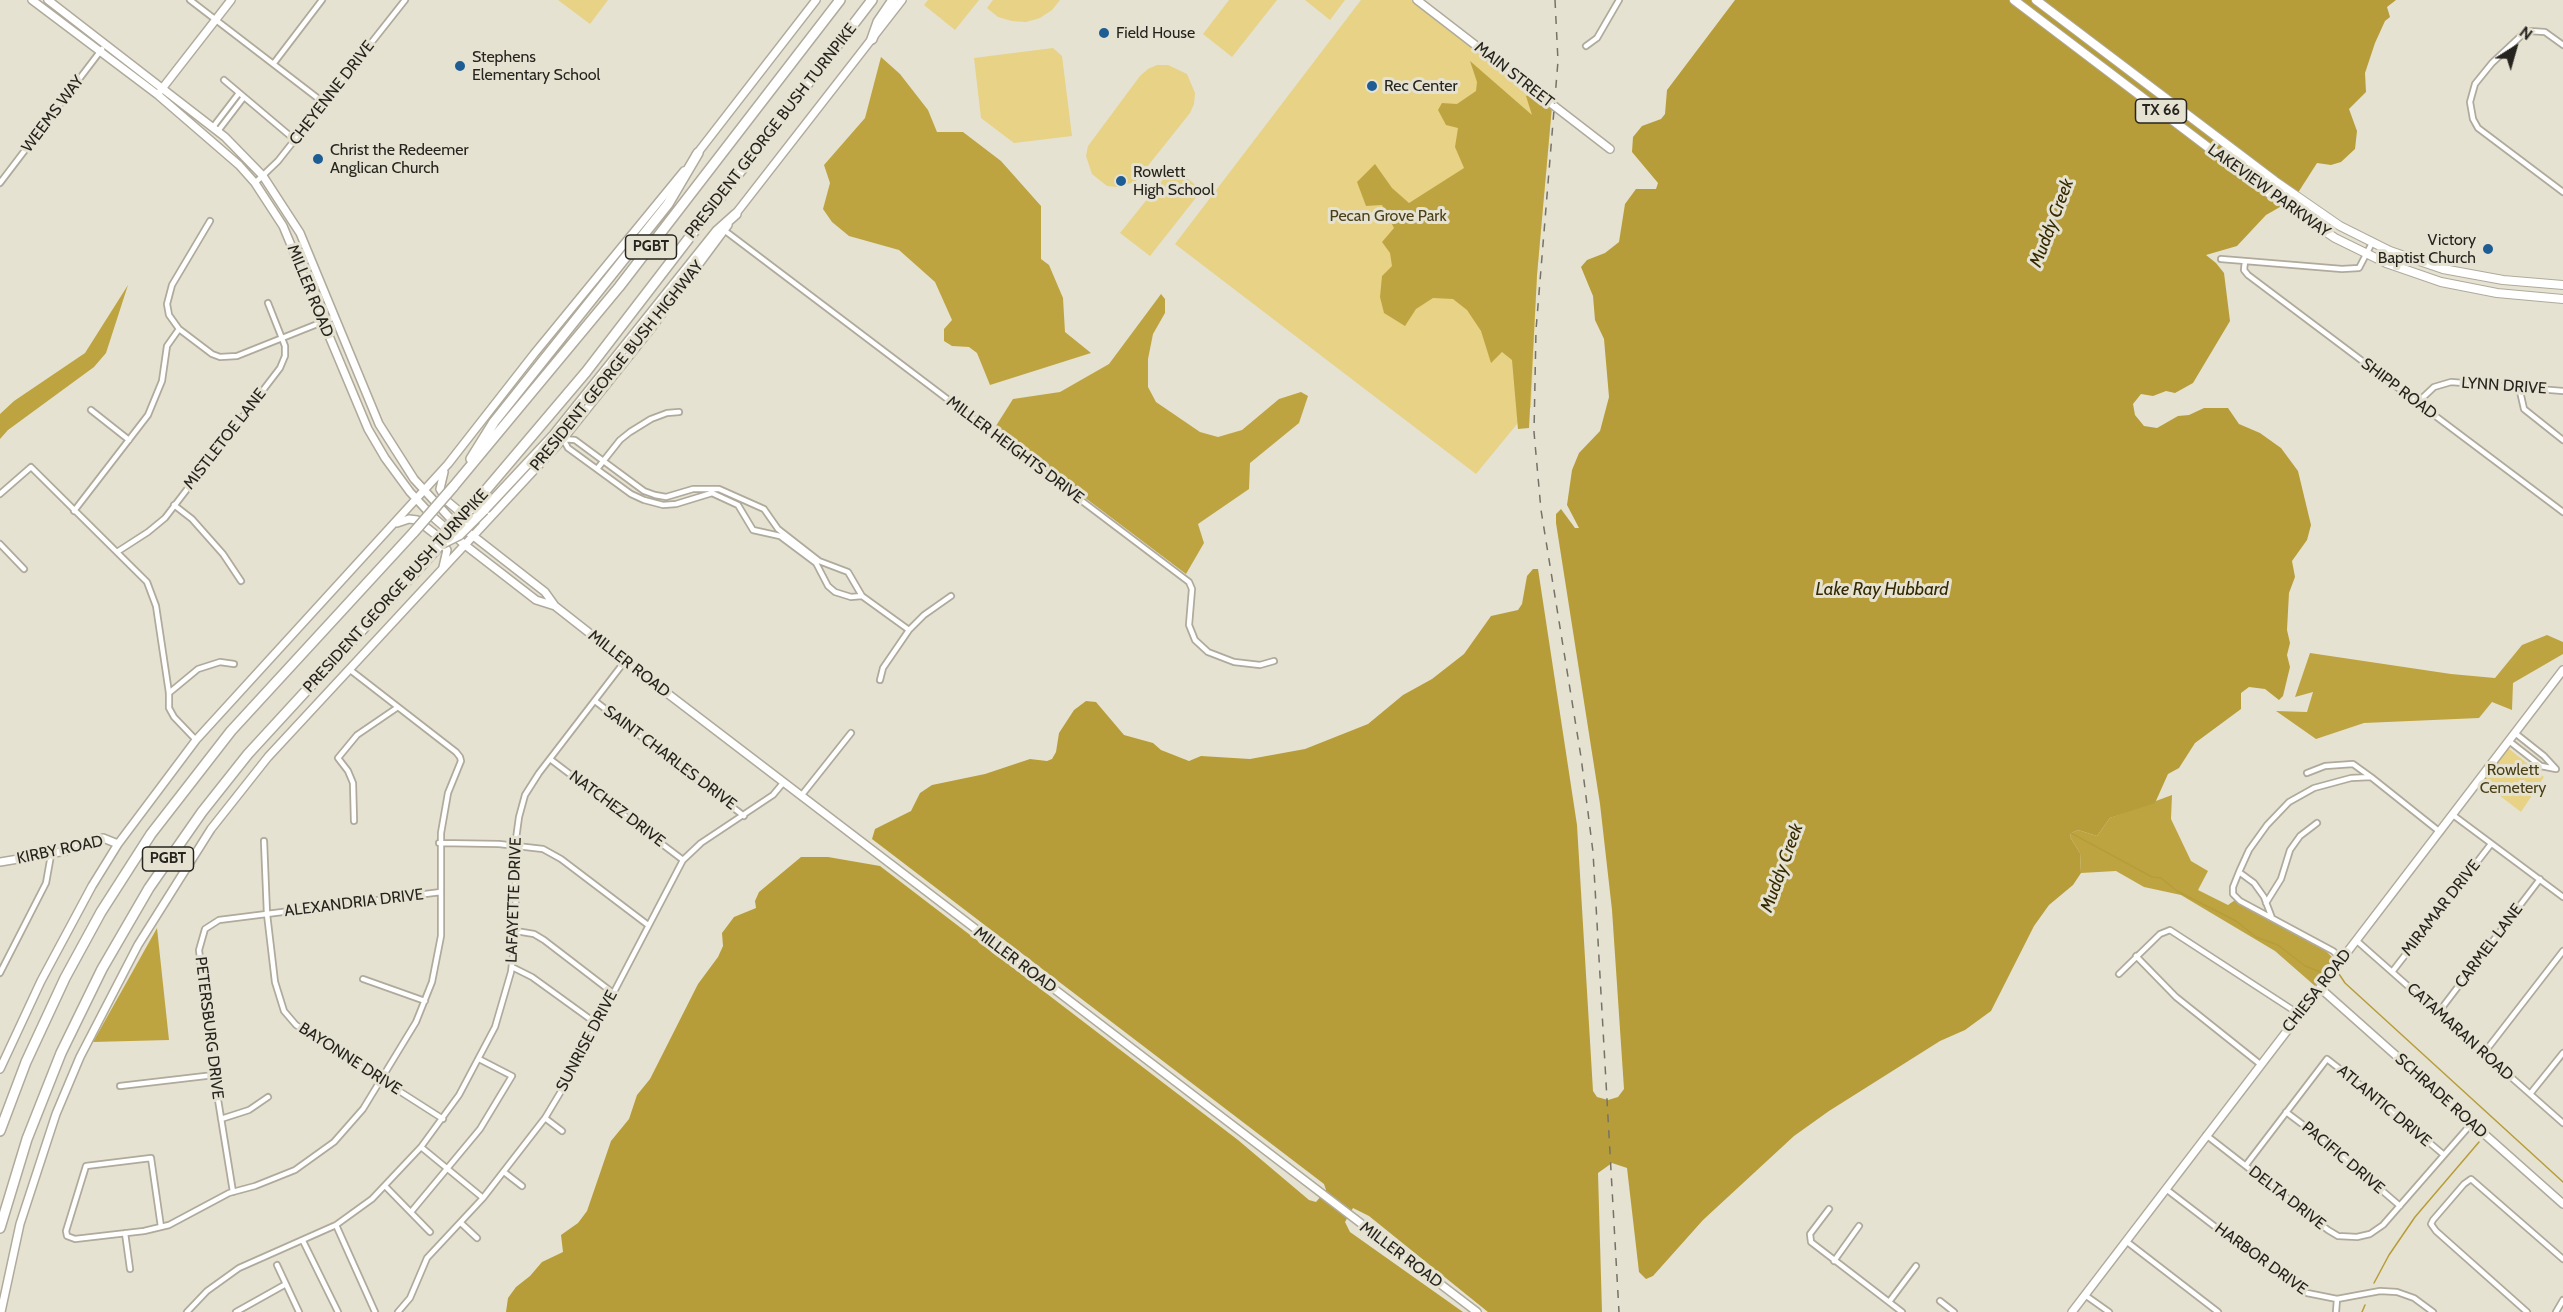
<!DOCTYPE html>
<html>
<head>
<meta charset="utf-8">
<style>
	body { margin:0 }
	#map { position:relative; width:2563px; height:1312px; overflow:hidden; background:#e6e2d2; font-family:Cabin,sans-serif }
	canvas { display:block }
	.north { position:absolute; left:2485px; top:18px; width:60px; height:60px; -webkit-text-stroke:4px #e6e2d2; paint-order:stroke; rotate:37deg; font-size:16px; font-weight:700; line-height:24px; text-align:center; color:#26241e }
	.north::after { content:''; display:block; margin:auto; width:21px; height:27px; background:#26241e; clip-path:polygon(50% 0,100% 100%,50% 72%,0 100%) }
</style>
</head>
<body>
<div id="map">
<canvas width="2563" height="1312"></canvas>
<div class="north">N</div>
</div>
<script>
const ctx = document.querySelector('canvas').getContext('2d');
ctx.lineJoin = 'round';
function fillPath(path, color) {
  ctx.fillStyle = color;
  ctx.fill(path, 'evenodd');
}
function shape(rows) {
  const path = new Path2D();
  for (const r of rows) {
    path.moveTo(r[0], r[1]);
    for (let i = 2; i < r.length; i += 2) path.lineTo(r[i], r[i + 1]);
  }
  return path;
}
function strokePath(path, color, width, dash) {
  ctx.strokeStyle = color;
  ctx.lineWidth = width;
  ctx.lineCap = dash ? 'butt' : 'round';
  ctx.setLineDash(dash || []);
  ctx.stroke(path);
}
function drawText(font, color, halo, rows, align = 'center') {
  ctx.font = font + ' Cabin,sans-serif';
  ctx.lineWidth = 6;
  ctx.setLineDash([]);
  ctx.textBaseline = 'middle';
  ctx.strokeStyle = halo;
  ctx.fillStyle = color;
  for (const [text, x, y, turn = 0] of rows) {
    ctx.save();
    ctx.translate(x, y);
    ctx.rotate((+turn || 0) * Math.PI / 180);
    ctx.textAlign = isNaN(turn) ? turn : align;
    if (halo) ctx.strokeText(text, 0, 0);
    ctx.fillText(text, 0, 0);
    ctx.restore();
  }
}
const green = shape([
	[558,0,608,0,590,24],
	[928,0,979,0,955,30,924,5],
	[993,0,1060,0,1052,10,1040,18,1026,22,1012,21,998,17,987,8],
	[1229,0,1277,0,1232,57,1203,34],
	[1305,0,1345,0,1330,20],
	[1361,0,1411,0,1552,106,1537,275,1531,407,1476,474,1175,244],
	[1053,48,1062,56,1072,136,1014,143,981,118,974,58],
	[1157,65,1168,65,1187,74,1195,93,1194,104,1190,113,1135,182,1117,187,1107,186,1092,174,1086,156,1088,146,1140,76,1148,69],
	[1173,167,1202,190,1150,256,1120,233],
	[2508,748,2544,777,2521,812,2482,782]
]);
const forest = shape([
	[881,57,900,74,928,110,937,132,963,132,1001,161,1041,206,1041,259,1049,265,1063,298,1065,332,1091,353,990,385,977,353,969,347,952,346,944,341,944,329,952,320,935,282,899,250,849,236,832,222,823,209,830,183,824,165,865,118],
	[1470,61,1532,115,1526,96,1534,93,1552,106,1537,275,1529,428,1518,429,1512,360,1502,352,1491,363,1481,331,1467,310,1453,299,1433,298,1416,309,1405,326,1384,313,1380,297,1382,276,1392,266,1390,253,1382,242,1394,228,1382,205,1366,206,1357,182,1375,164,1392,188,1409,203,1464,168,1455,147,1458,128,1446,125,1438,110,1442,103,1457,104,1476,91,1477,82],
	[128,285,106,353,94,367,8,430,0,439,0,414,14,401,85,353],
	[1161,294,1165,299,1165,313,1153,334,1148,359,1148,387,1156,402,1200,432,1218,437,1242,430,1279,399,1301,392,1308,396,1299,423,1250,463,1249,489,1198,524,1204,543,1186,574,994,429,1013,399,1060,392,1109,364],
	[2547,635,2563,642,2563,654,2513,683,2512,710,2492,702,2479,718,2364,723,2316,739,2276,711,2307,712,2313,692,2295,697,2310,653,2451,674,2495,678,2522,645],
	[2172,795,2171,819,2191,861,2208,871,2198,890,2228,905,2235,900,2322,947,2335,960,2315,986,2275,951,2181,895,2144,887,2116,871,2081,873,2080,853,2070,837,2071,833,2078,830,2097,836,2110,818],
	[157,928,169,1040,93,1042]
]);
const water = shape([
	[1735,0,2396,0,2387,7,2390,17,2385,21,2375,43,2365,73,2366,92,2349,109,2357,131,2355,149,2341,162,2331,165,2317,163,2294,199,2266,215,2237,246,2206,255,2216,263,2224,273,2230,321,2193,383,2175,393,2166,391,2153,396,2141,394,2133,404,2135,415,2144,426,2157,428,2178,416,2189,415,2204,408,2228,408,2239,424,2260,433,2281,448,2298,471,2311,525,2307,540,2292,561,2295,577,2289,593,2287,630,2290,643,2287,655,2290,667,2283,696,2279,700,2265,689,2249,687,2241,693,2241,709,2195,743,2179,768,2168,774,2155,803,2110,818,2097,836,2078,830,2071,833,2070,837,2080,853,2081,873,2073,885,2049,905,2034,926,1991,1011,1965,1030,1940,1041,1829,1111,1794,1136,1703,1220,1653,1276,1646,1279,1639,1272,1627,1168,1612,1163,1598,1173,1602,1312,1488,1312,1369,1216,1353,1208,1345,1222,1350,1232,1463,1312,506,1312,508,1298,516,1287,530,1276,542,1262,563,1252,561,1235,578,1223,587,1211,611,1141,629,1119,637,1095,650,1079,698,984,718,957,723,946,722,933,734,917,756,908,755,901,759,892,801,857,828,857,880,866,1238,1140,1309,1200,1316,1202,1326,1190,1324,1184,872,839,875,829,911,811,920,793,932,785,985,774,1030,759,1047,761,1052,759,1056,752,1059,733,1074,710,1086,701,1096,702,1124,735,1153,743,1161,750,1189,761,1201,756,1250,759,1305,749,1368,724,1403,695,1432,679,1464,654,1491,616,1518,610,1522,604,1527,576,1533,569,1538,569,1577,825,1593,1091,1597,1097,1608,1100,1618,1097,1624,1089,1612,910,1600,804,1556,523,1556,514,1561,509,1575,528,1579,528,1567,505,1572,470,1579,453,1600,431,1609,397,1604,339,1595,320,1593,296,1581,267,1587,260,1605,253,1619,242,1625,204,1636,189,1656,189,1658,183,1632,152,1633,137,1642,126,1661,119,1665,114,1667,90]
]);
const stream = shape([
	[2071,833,2152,877,2161,878,2177,891,2236,921,2256,937,2278,945,2305,966,2323,973],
	[2339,974,2345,983,2563,1182],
	[2374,1283,2389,1255,2415,1217,2479,1142],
	[2362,1312,2365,1305]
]);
const street = shape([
	[190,0,324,103],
	[2563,45,2545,32,2529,31,2523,34,2492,63,2475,84,2470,102,2473,119,2478,128,2563,192],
	[1586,46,1597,38,1619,0],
	[274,63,322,0],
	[224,80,295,140],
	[213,127,239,93],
	[218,131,244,97],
	[0,183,102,49],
	[255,183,278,161,405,0],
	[210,221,172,285,167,304,169,315,179,329,212,354,220,357,237,356,335,317],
	[724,230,1189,582,1192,589,1189,625,1195,640,1208,652,1234,662,1260,665,1274,661],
	[2221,259,2342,269,2359,268,2372,243],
	[2245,261,2244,270,2248,275,2563,512],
	[2519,387,2524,409,2563,440],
	[2417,403,2434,387,2451,382,2563,391],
	[91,410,129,440],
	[563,439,575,440,644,491,655,495,666,497,693,489,719,489,764,509,778,529,819,561,848,572,862,596,909,630],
	[563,439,568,448,631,494,644,500,663,505,676,504,712,493,738,505,753,530,780,536,816,563,828,586,835,592,851,597,862,596],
	[597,469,620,440,630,432,651,419,667,413,679,412],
	[0,494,31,467,147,582,156,606,169,693,169,708,174,717,196,740],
	[174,505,192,519,223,554,241,581],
	[74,511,148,415,162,381,167,346,179,329],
	[0,544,24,569],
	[117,552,148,532,165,518,280,368,285,356,285,346,268,303],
	[880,680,883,668,909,630,924,615,951,596],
	[169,693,198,669,220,662,234,664],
	[595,701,744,816],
	[2509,741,2541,766,2556,769,2544,756,2515,733],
	[550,759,683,860],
	[2307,773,2325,766,2353,764,2371,777],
	[801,796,851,733],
	[2453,815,2563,897],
	[354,821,353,783,348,771,338,758,357,735,398,707],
	[264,841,267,914,275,982,284,1011,296,1025,443,1119],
	[439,843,499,844,543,849,561,859,648,925],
	[2239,872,2254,883,2264,897,2272,918],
	[2266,903,2281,879,2290,850,2300,836,2317,823],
	[516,931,534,934,544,940,613,993],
	[2357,941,2563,1123],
	[2136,956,2176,997,2260,1064],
	[2342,959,2333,951,2240,901,2233,894,2233,887,2239,872,2249,850,2267,825,2289,802,2314,788,2351,778,2371,777,2440,832],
	[512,967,532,977,597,1024],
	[2392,972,2491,844],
	[0,973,46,883,51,855],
	[2119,974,2160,934,2170,930,2299,1014],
	[363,979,425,1001],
	[2438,1013,2540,879],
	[2484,1053,2563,951],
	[120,1086,214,1075],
	[2530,1094,2563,1053],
	[2286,1112,2322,1139,2400,1206],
	[545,1118,562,1131],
	[221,1119,249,1110,268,1097],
	[2206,1135,2328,1230,2338,1236,2357,1237,2370,1234,2383,1225,2472,1123],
	[421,1147,483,1198],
	[2246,1165,2327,1059,2373,1095,2444,1155],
	[504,1172,522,1186],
	[386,1187,430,1232],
	[2166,1189,2265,1265,2307,1293,2337,1299,2380,1291,2397,1292,2414,1298,2433,1312],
	[233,1192,214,1075,199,950,205,929,219,920,441,892],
	[1829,1209,1810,1234,1811,1242,1902,1312],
	[411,1212,480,1129,512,1076,479,1059],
	[462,1224,477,1238],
	[336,1225,375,1312],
	[161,1227,151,1158,86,1166,66,1231,67,1236,75,1239,144,1231,169,1225,229,1193,255,1186,295,1170,334,1142,363,1109,416,1022,432,982,441,936,441,833,448,793,461,761,460,757,456,752,349,669],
	[125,1233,130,1269],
	[303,1241,338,1312],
	[2126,1241,2218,1312],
	[1834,1261,1859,1226],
	[277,1265,299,1312],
	[2085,1295,2109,1312],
	[1940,1301,1954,1312],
	[1889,1302,1916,1266],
	[187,1312,207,1291,239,1268,336,1225,372,1199,421,1147,459,1095,495,1027,511,972,516,931,515,846,519,817,525,795,539,773,625,661],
	[236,1312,286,1284],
	[398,1312,410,1298,427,1258,483,1198,545,1118,569,1078,683,860,701,843,773,795,783,783],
	[2336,1312,2337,1299],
	[2527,1312,2436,1231,2431,1224,2433,1220,2464,1184,2471,1179,2563,1259],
	[2556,1312,2563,1300]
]);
const secondary = shape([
	[32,0,158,95,239,165,255,183,283,226,368,429,385,458,410,492,433,517,465,545,536,600,555,606],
	[48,0,225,137,263,176,300,233,379,424,414,479,449,517,545,592,555,606,625,661,1477,1312],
	[1417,0,1610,149],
	[161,90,231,0],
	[696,155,816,0],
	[734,216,902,0],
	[444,472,440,489,447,501,466,517,482,520,490,516],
	[397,523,409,519,417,520,436,535,447,550,443,567],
	[0,862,66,851,103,838,118,844],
	[2320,988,2563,1204],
	[0,1069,41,981,92,886,118,844,196,740,448,464,534,354,684,171],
	[1,1312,20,1224,56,1114,80,1057,138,945,211,829,268,757,563,439,650,330,728,225],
	[2072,1312,2563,670]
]);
const primary = shape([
	[2014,0,2267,192,2335,238,2386,263,2441,282,2497,293,2563,299],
	[2036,0,2275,181,2340,226,2390,251,2443,269,2503,280,2563,285]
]);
const highway = shape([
	[872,39,878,22,893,0],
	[471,459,494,422,668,204,698,153],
	[453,487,619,287,840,0],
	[475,503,586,372,872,0],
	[484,510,554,435,717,231,736,214],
	[0,1131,26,1062,65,978,101,912,151,834,231,731,414,532],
	[0,1228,27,1139,61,1053,102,969,149,888,202,812,248,754,441,544]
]);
const rail = shape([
	[1555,0,1558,61,1536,330,1534,432,1541,510,1581,757,1593,852,1619,1312]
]);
const highwayBridge = shape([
	[414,532,453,487],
	[444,540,475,503],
	[441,544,459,535,484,510]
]);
const markers = [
	[1104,33,6,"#1e5d93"],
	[460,66,6,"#1e5d93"],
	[1372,86,6,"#1e5d93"],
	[318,159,6,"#1e5d93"],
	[1121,181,6,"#1e5d93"],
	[2488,249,6,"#1e5d93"]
];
const shields = [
	[2161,111,51],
	[651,247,51],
	[168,859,51]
];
const shieldNames = [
	["TX 66",2161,111],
	["PGBT",651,247],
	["PGBT",168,859]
];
const poiNames = [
	["Field House",1116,33],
	["Stephens",472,57],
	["Elementary School",472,75],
	["Rec Center",1384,86],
	["Christ the Redeemer",330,150],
	["Anglican Church",330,168],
	["Rowlett",1133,172],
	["High School",1133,190],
	["Victory",2476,240,"right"],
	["Baptist Church",2476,258,"right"]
];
const streetNames = [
	["MAIN STREET",1514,75,38],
	["CHEYENNE DRIVE",332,93,-52],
	["WEEMS WAY",53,114,-53],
	["PRESIDENT GEORGE BUSH TURNPIKE",771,131,-52],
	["LAKEVIEW PARKWAY",2269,191,36],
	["MILLER ROAD",310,291,68],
	["PRESIDENT GEORGE BUSH HIGHWAY",617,366,-51],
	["LYNN DRIVE",2504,386,4],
	["SHIPP ROAD",2399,389,37],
	["MISTLETOE LANE",225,439,-52],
	["MILLER HEIGHTS DRIVE",1015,450,37],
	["PRESIDENT GEORGE BUSH TURNPIKE",396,591,-48],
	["MILLER ROAD",629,664,38],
	["SAINT CHARLES DRIVE",670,758,37],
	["NATCHEZ DRIVE",617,809,37],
	["KIRBY ROAD",60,850,-12],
	["LAFAYETTE DRIVE",514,900,-88],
	["ALEXANDRIA DRIVE",354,903,-7],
	["MIRAMAR DRIVE",2441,908,-52],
	["CARMEL LANE",2489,946,-53],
	["MILLER ROAD",1015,960,37],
	["CHIESA ROAD",2317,991,-52],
	["PETERSBURG DRIVE",209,1028,83],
	["CATAMARAN ROAD",2460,1032,42],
	["SUNRISE DRIVE",587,1041,-62],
	["BAYONNE DRIVE",350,1059,33],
	["SCHRADE ROAD",2441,1096,42],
	["ATLANTIC DRIVE",2384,1106,40],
	["PACIFIC DRIVE",2343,1158,40],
	["DELTA DRIVE",2287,1198,38],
	["MILLER ROAD",1401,1255,37],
	["HARBOR DRIVE",2261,1259,36]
];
const parkNames = [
	["Pecan Grove Park",1388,216],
	["Rowlett",2513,770],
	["Cemetery",2513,788]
];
const waterNames = [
	["Muddy Creek",2052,223,-69],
	["Lake Ray Hubbard",1882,590],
	["Muddy Creek",1782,868,-70]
];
fillPath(green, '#e7d285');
fillPath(forest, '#bea441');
fillPath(water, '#b79d39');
strokePath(stream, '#b79d39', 1.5);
strokePath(street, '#afaa9b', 8);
strokePath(secondary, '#afaa9b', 10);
strokePath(primary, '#afaa9b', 10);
strokePath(highway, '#afaa9b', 12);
strokePath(street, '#fff', 4.5);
strokePath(secondary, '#fff', 7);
strokePath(primary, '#fff', 8);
strokePath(highway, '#fff', 9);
strokePath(rail, '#757268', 1.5, [8, 8]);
strokePath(highwayBridge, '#afaa9b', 12, []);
strokePath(highwayBridge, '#fff', 9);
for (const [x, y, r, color] of markers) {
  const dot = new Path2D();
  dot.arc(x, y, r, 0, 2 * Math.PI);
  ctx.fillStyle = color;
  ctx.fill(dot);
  strokePath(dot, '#e6e2d2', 2);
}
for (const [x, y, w] of shields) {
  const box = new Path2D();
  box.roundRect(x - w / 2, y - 12, w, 24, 4.5);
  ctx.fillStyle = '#e6e2d2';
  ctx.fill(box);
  strokePath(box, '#26241e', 1.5);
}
drawText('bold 15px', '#26241e', null, shieldNames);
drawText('16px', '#26241e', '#e6e2d2', poiNames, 'left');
drawText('16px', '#26241e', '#e6e2d2', streetNames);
drawText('16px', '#4a3f16', '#e6e2d2', parkNames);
drawText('italic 18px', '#342900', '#e6e2d2', waterNames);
</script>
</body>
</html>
